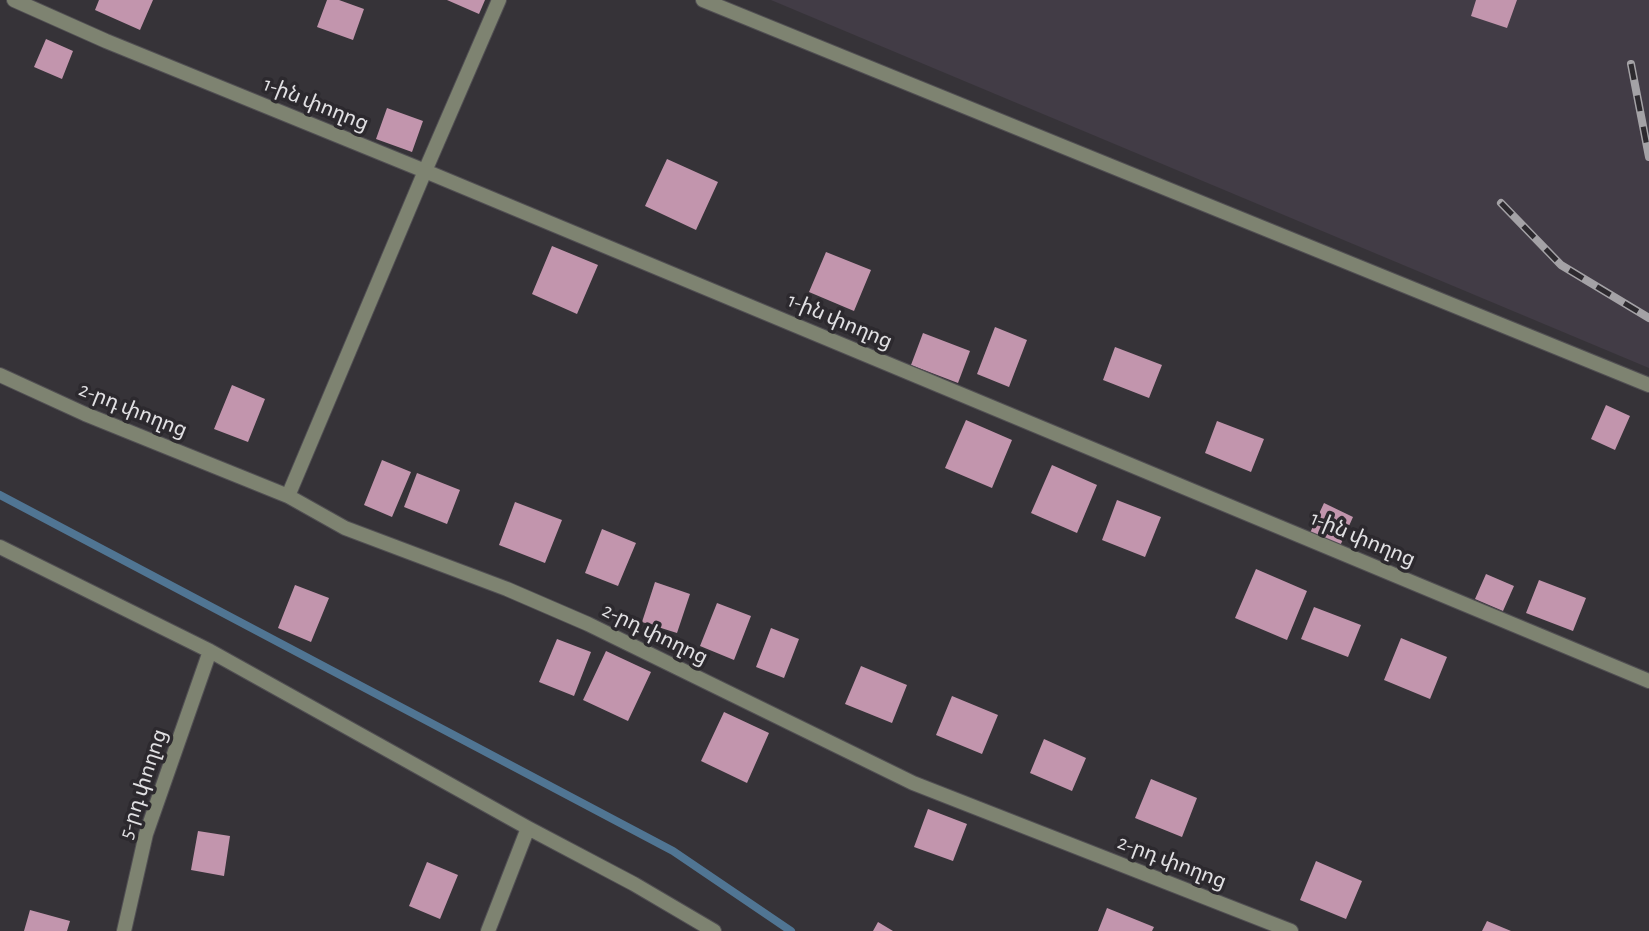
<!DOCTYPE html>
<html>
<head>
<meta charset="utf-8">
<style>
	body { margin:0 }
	canvas { display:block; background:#363338 }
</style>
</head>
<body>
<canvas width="1649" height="931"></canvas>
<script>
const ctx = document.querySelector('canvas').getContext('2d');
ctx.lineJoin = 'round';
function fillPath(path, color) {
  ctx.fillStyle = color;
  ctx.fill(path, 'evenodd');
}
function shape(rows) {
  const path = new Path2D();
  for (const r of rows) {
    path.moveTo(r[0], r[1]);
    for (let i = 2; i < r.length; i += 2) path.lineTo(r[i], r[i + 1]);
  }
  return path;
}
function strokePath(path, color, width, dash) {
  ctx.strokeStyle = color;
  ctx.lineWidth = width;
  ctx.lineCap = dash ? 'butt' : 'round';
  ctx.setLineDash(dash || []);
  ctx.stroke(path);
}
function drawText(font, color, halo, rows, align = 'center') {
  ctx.font = font + ' "Alegreya Sans","Noto Sans Armenian",sans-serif';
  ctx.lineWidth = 7;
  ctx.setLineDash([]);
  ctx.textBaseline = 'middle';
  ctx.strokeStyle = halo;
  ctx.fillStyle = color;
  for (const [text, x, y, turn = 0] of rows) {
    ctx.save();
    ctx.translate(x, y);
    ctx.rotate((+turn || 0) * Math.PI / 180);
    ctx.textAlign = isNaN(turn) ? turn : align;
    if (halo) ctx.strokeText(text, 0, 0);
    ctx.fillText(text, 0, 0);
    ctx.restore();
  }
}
const built = shape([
	[771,0,1649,0,1649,368]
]);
const stream = shape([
	[0,495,673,851,791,931]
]);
const building = shape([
	[99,0,153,0,140,30,95,10],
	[327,0,339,0,364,9,353,40,317,27],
	[447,0,485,0,479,14],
	[1476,0,1517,0,1507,28,1471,16],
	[46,39,73,51,62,79,34,67],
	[387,108,423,121,412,152,376,139],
	[667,159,718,182,696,230,645,206],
	[552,246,598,265,577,314,532,294],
	[826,252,871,270,854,311,809,292],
	[995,327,1027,340,1009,387,977,374],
	[923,333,970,351,958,383,911,365],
	[1115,347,1162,365,1149,398,1103,380],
	[232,385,265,399,248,442,214,429],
	[1606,405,1630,416,1615,450,1591,439],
	[966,420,1012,440,992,488,945,468],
	[1217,421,1264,439,1251,472,1205,453],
	[382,460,411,472,392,517,364,505],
	[1052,465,1097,485,1077,533,1031,513],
	[417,473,460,490,447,524,404,507],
	[1117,500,1161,517,1145,557,1102,540],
	[515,502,562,520,545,563,499,545],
	[1324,503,1353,517,1340,546,1310,533],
	[602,529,636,543,618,586,585,573],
	[1256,569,1307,591,1287,640,1235,618],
	[1486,574,1514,586,1503,611,1475,599],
	[1539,580,1586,598,1573,631,1526,613],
	[655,582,690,594,677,633,642,622],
	[295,585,329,598,311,642,278,628],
	[717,603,751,616,734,660,700,646],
	[1314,607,1361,625,1348,657,1301,639],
	[771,628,799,639,784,678,756,667],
	[1401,638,1447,657,1430,699,1384,680],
	[557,639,591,652,574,696,539,682],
	[606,651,651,672,628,721,583,700],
	[861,666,907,685,892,723,845,704],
	[952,696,998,715,982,754,936,735],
	[724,712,769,733,747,783,701,761],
	[1044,739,1086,758,1072,791,1030,773],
	[1151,779,1197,798,1182,837,1135,818],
	[928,809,967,824,953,861,914,847],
	[198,831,230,836,224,876,191,870],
	[1316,861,1362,881,1346,919,1300,900],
	[427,862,458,875,440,919,409,906],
	[1107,908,1154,927,1152,931,1098,931],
	[30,910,70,921,67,931,24,931],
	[1487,921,1511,931,1482,931],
	[878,922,893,931,873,931]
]);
const minor = shape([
	[14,0,106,41,425,171,1649,681],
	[703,0,1649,385],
	[0,375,85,414,288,496,345,528,507,589,588,624,913,783,1291,931],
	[288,496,425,171,499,0],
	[0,547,210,651,528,828,634,884,714,931],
	[124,931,146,834,210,651],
	[488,931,528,828]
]);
const rail = shape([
	[1631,64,1649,157],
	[1501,203,1561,265,1649,318]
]);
const streetNames = [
	["1-ին փողոց",316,104,22],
	["1-ին փողոց",840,321,23],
	["2-րդ փողոց",133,410,22],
	["1-ին փողոց",1363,539,23],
	["2-րդ փողոց",655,634,26],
	["5-րդ փողոց",143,784,-72],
	["2-րդ փողոց",1172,862,21]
];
fillPath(built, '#423c46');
strokePath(stream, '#507593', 8);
fillPath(building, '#c295ad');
strokePath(minor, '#514f53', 16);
strokePath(minor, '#7e8371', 14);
strokePath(rail, '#a4a2a6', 8);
strokePath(rail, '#2c292e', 5, [16]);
drawText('21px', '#e1e0e3', '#2c292e', streetNames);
</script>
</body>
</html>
